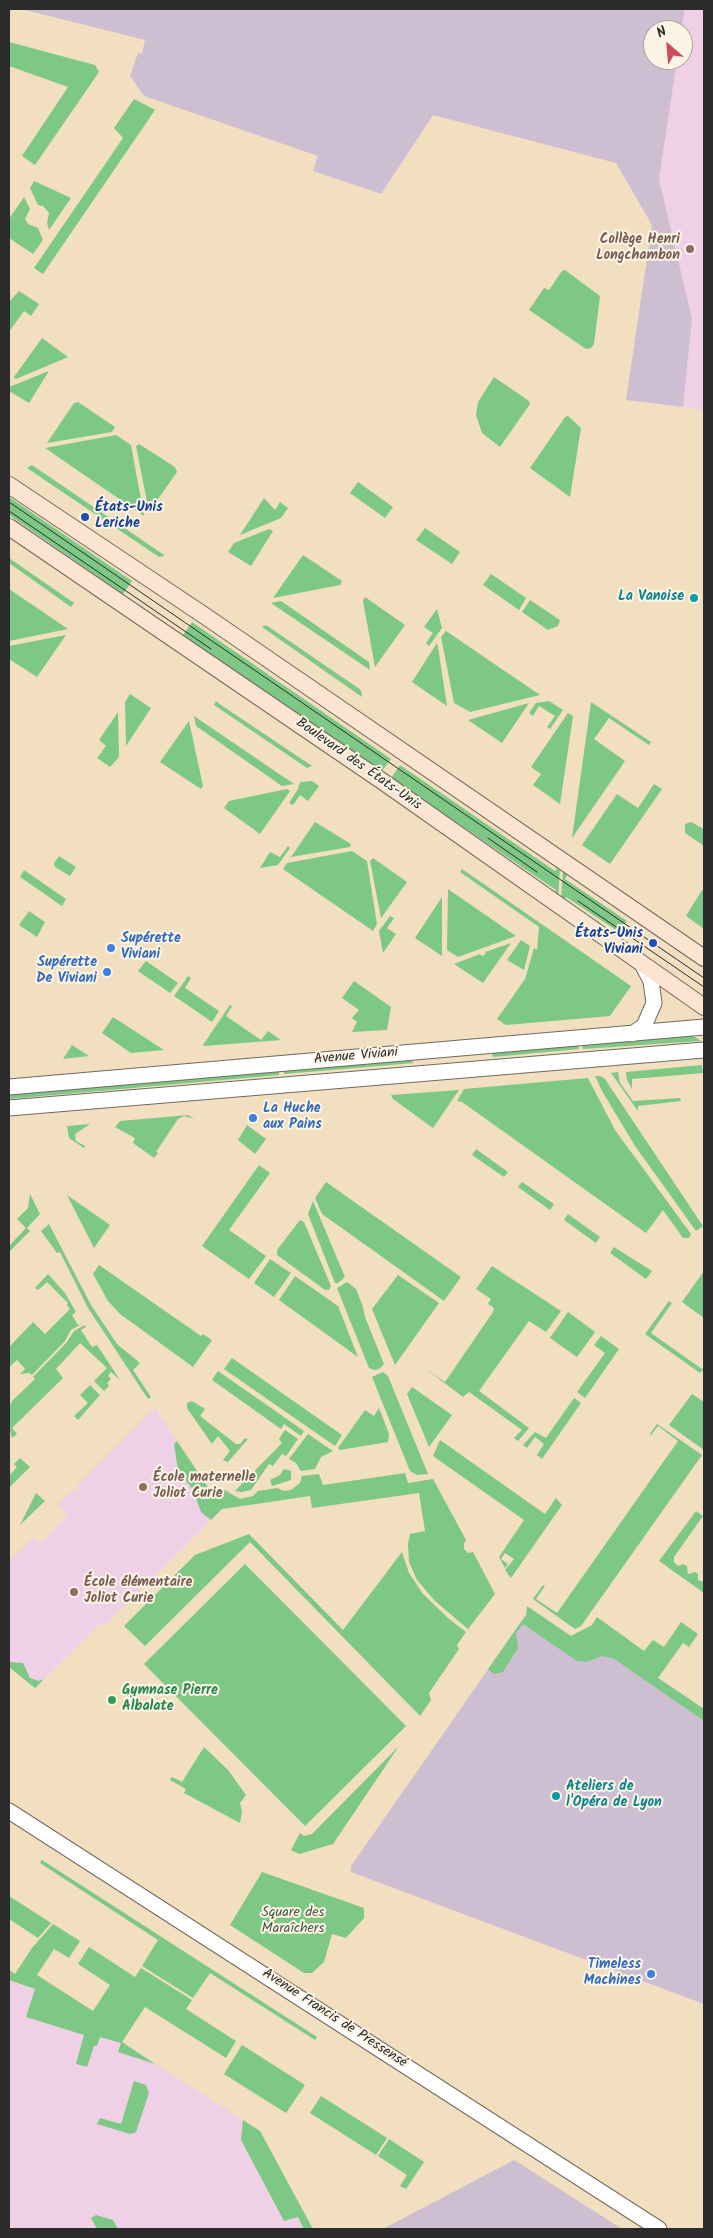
<!DOCTYPE html>
<html>
<head>
<meta charset="utf-8">
<style>
	body { margin:0 }
	#map { position:relative; width:713px; height:2238px; overflow:hidden; background:#f1dfc0; font-family:Kalam,sans-serif }
	canvas { display:block }
	.frame { position:absolute; inset:0; border:10px solid #2b2b2b; pointer-events:none }
	.north { position:absolute; left:643px; top:20px; width:50px; height:50px; box-sizing:border-box; background:#fcf5e5; border:1px solid #a8a49b; border-radius:50%; rotate:333deg; font-size:14px; font-weight:700; line-height:20px; text-align:center; color:#2b2b2b }
	.north::after { content:''; display:block; margin:auto; width:18px; height:22px; background:#d1495b; clip-path:polygon(50% 0,100% 100%,50% 72%,0 100%) }
</style>
</head>
<body>
<div id="map">
<canvas width="713" height="2238"></canvas>
<div class="frame"></div>
<div class="north">N</div>
</div>
<script>
const ctx = document.querySelector('canvas').getContext('2d');
ctx.lineJoin = 'round';
function fillPath(path, color) {
  ctx.fillStyle = color;
  ctx.fill(path, 'evenodd');
}
function shape(rows) {
  const path = new Path2D();
  for (const r of rows) {
    path.moveTo(r[0], r[1]);
    for (let i = 2; i < r.length; i += 2) path.lineTo(r[i], r[i + 1]);
  }
  return path;
}
function strokePath(path, color, width, dash) {
  ctx.strokeStyle = color;
  ctx.lineWidth = width;
  ctx.lineCap = dash ? 'butt' : 'round';
  ctx.setLineDash(dash || []);
  ctx.stroke(path);
}
function drawText(font, color, halo, rows, align = 'center') {
  ctx.font = font + ' Kalam,sans-serif';
  ctx.lineWidth = 4;
  ctx.setLineDash([]);
  ctx.textBaseline = 'middle';
  ctx.strokeStyle = halo;
  ctx.fillStyle = color;
  for (const [text, x, y, turn = 0] of rows) {
    ctx.save();
    ctx.translate(x, y);
    ctx.rotate((+turn || 0) * Math.PI / 180);
    ctx.textAlign = isNaN(turn) ? turn : align;
    if (halo) ctx.strokeText(text, 0, 0);
    ctx.fillText(text, 0, 0);
    ctx.restore();
  }
}
const built = shape([
	[685,9,704,9,704,410,683,407,692,319,659,179,677,60,683,60,681,30],
	[155,1408,222,1509,105,1625,102,1622,35,1688,9,1667,9,1562,34,1537,40,1543,68,1515,58,1505,74,1489,77,1492,80,1489,77,1486],
	[9,1970,260,2131,313,2229,9,2229]
]);
const industrial = shape([
	[21,9,685,9,681,30,653,30,653,60,677,60,659,179,692,319,683,407,626,400,652,225,616,163,433,115,381,194,313,171,318,156,144,96,130,76,138,53,142,54,145,40],
	[526,1615,585,1655,598,1637,704,1709,704,2004,351,1872,351,1866],
	[514,2160,622,2229,383,2229,400,2220]
]);
const green = shape([
	[9,42,95,65,99,72,35,165,22,156,68,87,9,66],
	[134,99,155,110,43,274,34,268,123,138,114,128],
	[34,181,71,198,49,230,47,223,49,213,43,206,38,205,30,188],
	[24,197,30,209,25,219,28,224,38,228,43,240,33,254,9,238,9,219],
	[565,270,600,296,594,344,591,348,586,349,529,310,544,288,549,290,562,271],
	[19,291,39,304,31,316,24,311,9,332,9,302],
	[42,338,68,357,16,379,14,377],
	[49,371,29,403,9,391,9,387],
	[494,377,529,401,530,404,500,447,482,433,476,415,478,402],
	[78,402,115,427,112,432,47,443,74,403],
	[568,416,581,428,570,497,530,468,565,417],
	[116,435,131,445,144,516,45,448],
	[139,444,175,467,177,472,149,512,136,446],
	[32,465,164,555,164,556,159,557,27,468],
	[358,482,393,507,385,518,350,493],
	[9,497,132,581,123,594,9,515],
	[264,498,275,510,280,502,288,508,281,518,240,535],
	[425,528,460,552,452,564,416,540],
	[269,529,273,531,251,566,228,552,234,543],
	[303,555,342,581,340,585,273,598],
	[9,558,74,603,71,607,9,563],
	[491,574,526,598,519,610,483,585],
	[9,589,68,629,9,641],
	[365,597,405,625,375,667,363,601],
	[530,600,560,620,558,626,548,630,522,612],
	[281,601,369,662,370,670,271,603],
	[437,609,442,628,429,646,426,643,433,633,424,627],
	[192,622,391,759,382,771,183,635],
	[266,625,361,690,362,697,262,627],
	[446,631,540,695,470,712,454,703,441,637],
	[66,635,37,677,9,659,9,646],
	[437,643,438,647,447,706,412,682],
	[130,694,151,708,126,746,125,702],
	[216,701,221,705,312,766,307,768,214,705],
	[549,701,563,710,550,729,547,727,555,716,539,706,533,716,529,713,536,703],
	[591,702,651,742,649,745,609,718,594,739,625,761,572,838],
	[529,703,502,743,468,720],
	[118,712,119,757,110,767,97,758,106,746,99,740],
	[568,713,573,716,560,804,533,785,541,774,531,767],
	[194,716,294,784,282,786,196,726],
	[189,721,203,786,201,789,160,762],
	[400,765,555,871,558,867,560,868,558,898,554,894,556,890,391,778],
	[312,781,319,786,308,801,300,795,293,805,289,803,298,789,300,782],
	[654,784,662,789,610,864,582,845,617,794,638,808],
	[287,789,290,791,260,834,224,808,229,801],
	[315,822,351,844,350,847,291,857],
	[691,822,704,829,704,846,685,833,685,824],
	[288,846,290,848,278,865,260,868,270,852,280,857],
	[352,851,367,861,377,924,373,931,283,869,287,863],
	[59,856,76,867,70,876,55,867,54,863],
	[373,858,407,882,381,918,370,861],
	[462,869,631,986,610,1016,506,1025,497,1019,525,979,534,948,537,950,539,927,460,872],
	[24,870,66,899,62,906,20,877],
	[563,870,568,874,565,879,627,921,619,932,566,897,563,901,561,900],
	[448,889,516,936,458,957,447,950],
	[702,890,704,892,704,929,686,916],
	[442,897,442,956,415,938],
	[29,911,45,922,37,937,19,925],
	[390,916,394,918,387,928,396,934,383,953,379,931],
	[521,940,530,946,524,970,507,960],
	[511,943,483,983,454,964,480,954,482,956,486,954,485,952],
	[146,961,178,983,170,993,138,971],
	[188,976,191,978,185,988,219,1011,212,1022,174,996],
	[354,981,391,1007,387,1030,352,1032,357,1022,352,1018,359,1010,342,998],
	[230,1005,232,1006,226,1016,261,1040,268,1031,281,1040,204,1046,203,1045],
	[113,1017,164,1050,131,1053,102,1033],
	[689,1033,701,1041,583,1049,582,1045],
	[72,1045,89,1056,63,1059],
	[578,1045,579,1049,493,1057,492,1053],
	[410,1060,414,1063,284,1074,284,1071],
	[702,1065,703,1073,632,1079,632,1089,627,1080,626,1072],
	[279,1071,279,1075,9,1099,9,1095],
	[618,1072,620,1083,633,1101,680,1098,681,1101,638,1106,638,1111,611,1073],
	[600,1076,605,1079,703,1226,696,1231,635,1146,602,1091,595,1076],
	[588,1078,615,1130,691,1234,689,1238,683,1238,663,1210,646,1233,462,1102,457,1101,464,1089],
	[459,1090,433,1128,393,1099,391,1095],
	[188,1115,194,1119,184,1116,178,1119,156,1152,158,1153,154,1158,133,1143,135,1138,115,1127,120,1121],
	[90,1124,75,1134,76,1141,85,1146,84,1148,69,1138,67,1126],
	[247,1125,266,1139,255,1154,238,1140],
	[476,1149,508,1172,504,1177,472,1155],
	[259,1165,270,1173,229,1230,266,1256,249,1279,202,1246],
	[326,1182,461,1277,444,1301,322,1214,315,1198],
	[522,1182,554,1204,550,1210,518,1187],
	[30,1194,40,1214,27,1228,30,1231,9,1252,9,1246,26,1228,17,1219,28,1208],
	[67,1195,110,1225,94,1248],
	[313,1201,345,1277,338,1283,335,1283,308,1214],
	[568,1214,600,1237,596,1243,564,1220],
	[300,1220,304,1222,331,1286,329,1290,325,1290,277,1255,277,1250],
	[49,1224,91,1305,117,1344,140,1363,133,1370,151,1397,148,1399,88,1308,60,1252,57,1253,41,1231],
	[614,1247,652,1271,646,1279,610,1253],
	[270,1259,291,1273,274,1297,254,1283],
	[99,1265,201,1336,203,1334,212,1340,193,1367,120,1314,108,1301,93,1274],
	[492,1266,561,1311,546,1332,529,1321,479,1391,529,1428,518,1441,514,1438,522,1430,469,1392,463,1397,426,1369,445,1382,493,1312,494,1308,488,1304,491,1299,476,1289],
	[704,1271,704,1318,682,1302],
	[48,1274,65,1293,76,1312,72,1315,78,1325,83,1323,71,1330,65,1341,32,1375,29,1373,20,1374,25,1369,17,1360,9,1367,9,1347,33,1322,45,1334,70,1309,67,1305,68,1303,47,1282,38,1290,35,1288],
	[398,1275,439,1303,395,1365,372,1309],
	[295,1276,338,1306,358,1357,279,1300],
	[347,1282,356,1289,363,1307,365,1317,384,1364,379,1369,374,1370,369,1368,337,1288],
	[669,1301,672,1303,651,1333,702,1369,704,1367,704,1372,702,1370,700,1373,645,1334],
	[568,1312,595,1332,577,1357,550,1338],
	[85,1325,86,1327,81,1330,92,1347,97,1345,120,1380,111,1372,108,1376,111,1379,107,1383,109,1386,104,1391,94,1381,107,1368,80,1343,56,1369,63,1378,12,1428,17,1434,12,1438,9,1427,9,1408,12,1401,35,1379,33,1377,67,1342,74,1331],
	[601,1336,619,1349,585,1398,577,1392,605,1353,594,1345],
	[232,1358,342,1435,335,1446,224,1369],
	[218,1371,304,1431,301,1436,284,1424,281,1429,212,1380],
	[383,1372,388,1376,428,1474,417,1475,410,1471,372,1377],
	[90,1385,100,1395,78,1420,74,1416,88,1403,80,1395],
	[412,1387,452,1415,429,1447,407,1394],
	[692,1394,704,1402,704,1450,669,1425],
	[574,1398,581,1403,542,1459,537,1455,544,1444,535,1437,527,1448,523,1445,535,1432,546,1438],
	[192,1401,205,1409,200,1416,236,1444,240,1444,245,1438,248,1439,228,1462,223,1460,230,1451,218,1436,212,1444,187,1408,187,1403],
	[379,1408,389,1434,388,1442,340,1450,338,1448,365,1410,374,1416],
	[657,1424,702,1455,581,1626,575,1629,533,1599,543,1585,545,1586,536,1599,557,1613,678,1441,658,1426,651,1435,650,1434],
	[285,1430,298,1439,286,1456,282,1454,273,1466,269,1464,251,1490,242,1492,235,1491,282,1443,279,1439],
	[308,1434,333,1451,321,1457,315,1469,301,1471,296,1463,289,1459],
	[440,1440,545,1514,556,1498,562,1505,511,1578,505,1570,514,1559,505,1553,501,1559,508,1564,505,1568,499,1557,524,1520,433,1456],
	[177,1441,214,1496,223,1489,240,1499,253,1496,258,1491,277,1488,284,1491,291,1490,300,1483,302,1476,319,1474,323,1485,405,1473,408,1483,433,1479,466,1540,464,1544,464,1549,468,1553,473,1552,495,1594,468,1629,435,1601,417,1580,409,1562,408,1544,410,1534,425,1531,419,1493,312,1508,310,1496,222,1509,211,1520,201,1512,193,1490,178,1470,174,1444],
	[20,1458,30,1467,10,1487,9,1476,17,1467,14,1464],
	[284,1469,291,1471,291,1480,272,1486,270,1480,280,1475],
	[36,1493,45,1501,20,1525],
	[696,1511,703,1516,674,1557,674,1562,678,1566,683,1564,687,1566,688,1574,695,1572,698,1574,698,1580,704,1582,704,1593,659,1561],
	[249,1534,343,1630,402,1552,409,1573,423,1594,448,1618,466,1632,457,1645,459,1649,429,1693,431,1700,420,1716,250,1542,145,1646,124,1626,195,1555],
	[245,1564,406,1726,305,1826,144,1664],
	[527,1606,571,1636,592,1625,597,1617,644,1651,653,1640,664,1647,681,1622,698,1634,689,1647,683,1643,658,1678,704,1709,704,1721,613,1658,602,1656,586,1662,577,1661,523,1624,516,1633,518,1648,503,1672,494,1674,488,1669,526,1615],
	[9,1662,23,1663,30,1678,39,1681,44,1679,35,1688,9,1667],
	[399,1746,333,1844,299,1854,291,1850,300,1833,304,1836,312,1834],
	[204,1747,228,1770,246,1795,240,1803,242,1811,240,1823,184,1793,186,1789,170,1780,172,1777,182,1782],
	[42,1860,317,2037,315,2040,210,1973,193,1998,142,1966,158,1940,40,1863],
	[262,1872,364,1908,364,1918,346,1938,332,1934,324,1962,312,1973,304,1973,230,1925],
	[9,1896,51,1923,38,1938,9,1919],
	[53,1924,80,1941,69,1958,54,1949,37,1975,93,2011,110,1985,78,1964,89,1947,135,1977,141,1968,192,2000,186,2009,236,2041,226,2058,145,2007,122,2042,155,2064,118,2052,121,2043,100,2037,97,2046,94,2046,87,2067,76,2064,84,2035,26,2017,35,1989,9,1980,9,1970,15,1974,32,1948],
	[242,2045,305,2085,286,2113,224,2074],
	[134,2081,146,2085,149,2093,136,2132,130,2134,97,2124,100,2118,121,2124],
	[321,2096,387,2138,376,2155,310,2113],
	[243,2120,260,2131,313,2229,304,2229,298,2217,284,2221,241,2140],
	[389,2139,424,2162,406,2189,400,2186,407,2175,378,2156],
	[96,2215,113,2220,118,2229,97,2229,91,2218]
]);
const tertiary = shape([
	[632,1034,644,1026,654,1003,651,981,642,964],
	[9,1087,704,1027],
	[9,1108,704,1050],
	[9,1811,659,2229]
]);
const secondary = shape([
	[9,485,205,616,704,958],
	[9,527,382,781,704,1007]
]);
const tram = shape([
	[9,502,704,978],
	[9,511,211,649],
	[488,838,537,872],
	[578,901,704,987]
]);
const markers = [
	[690,249,5,"#8d6e63"],
	[85,517,5,"#1a4fb4"],
	[694,598,5,"#0f9aa8"],
	[653,943,5,"#1a4fb4"],
	[111,948,5,"#3f7fe0"],
	[107,972,5,"#3f7fe0"],
	[253,1118,5,"#3f7fe0"],
	[143,1487,5,"#8d6e63"],
	[74,1592,5,"#8d6e63"],
	[112,1700,5,"#2e9e5b"],
	[556,1796,5,"#0f9aa8"],
	[651,1974,5,"#3f7fe0"]
];
const educationNames = [
	["Collège Henri",680,241,"right"],
	["Longchambon",680,257,"right"],
	["École maternelle",153,1479],
	["Joliot Curie",153,1495],
	["École élémentaire",84,1584],
	["Joliot Curie",84,1600]
];
const transitNames = [
	["États-Unis",95,509],
	["Leriche",95,525],
	["États-Unis",643,935,"right"],
	["Viviani",643,951,"right"]
];
const cultureNames = [
	["La Vanoise",684,598],
	["Ateliers de",566,1788,"left"],
	["l'Opéra de Lyon",566,1804,"left"]
];
const streetNames = [
	["Boulevard des États-Unis",358,765,35],
	["Avenue Viviani",356,1057,-5],
	["Avenue Francis de Pressensé",334,2019,33]
];
const shopNames = [
	["Supérette",121,940],
	["Viviani",121,956],
	["Supérette",97,964,"right"],
	["De Viviani",97,980,"right"],
	["La Huche",263,1110],
	["aux Pains",263,1126],
	["Timeless",641,1966,"right"],
	["Machines",641,1982,"right"]
];
const leisureNames = [
	["Gymnase Pierre",122,1692],
	["Albalate",122,1708]
];
const parkNames = [
	["Square des",293,1914],
	["Maraîchers",293,1930]
];
fillPath(built, '#efd0e6');
fillPath(industrial, '#cdbed2');
fillPath(green, '#7dc885');
strokePath(tertiary, '#706a5f', 17);
strokePath(secondary, '#706a5f', 18);
strokePath(tertiary, '#fff', 15);
strokePath(secondary, '#fde4d0', 16);
strokePath(tram, '#2b2b2b', 1);
for (const [x, y, r, color] of markers) {
  const dot = new Path2D();
  dot.arc(x, y, r, 0, 2 * Math.PI);
  ctx.fillStyle = color;
  ctx.fill(dot);
  strokePath(dot, '#fcf5e5', 2);
}
drawText('bold 14px', '#785e54', '#fcf5e5', educationNames, 'left');
drawText('bold 14px', '#164399', '#fcf5e5', transitNames, 'left');
drawText('bold 14px', '#0d838f', '#fcf5e5', cultureNames, 'right');
drawText('14px', '#2b2b2b', '#fcf5e5', streetNames);
drawText('bold 14px', '#366cbe', '#fcf5e5', shopNames, 'left');
drawText('bold 14px', '#27864d', '#fcf5e5', leisureNames, 'left');
drawText('14px', '#445a46', '#fcf5e5', parkNames);
</script>
</body>
</html>
